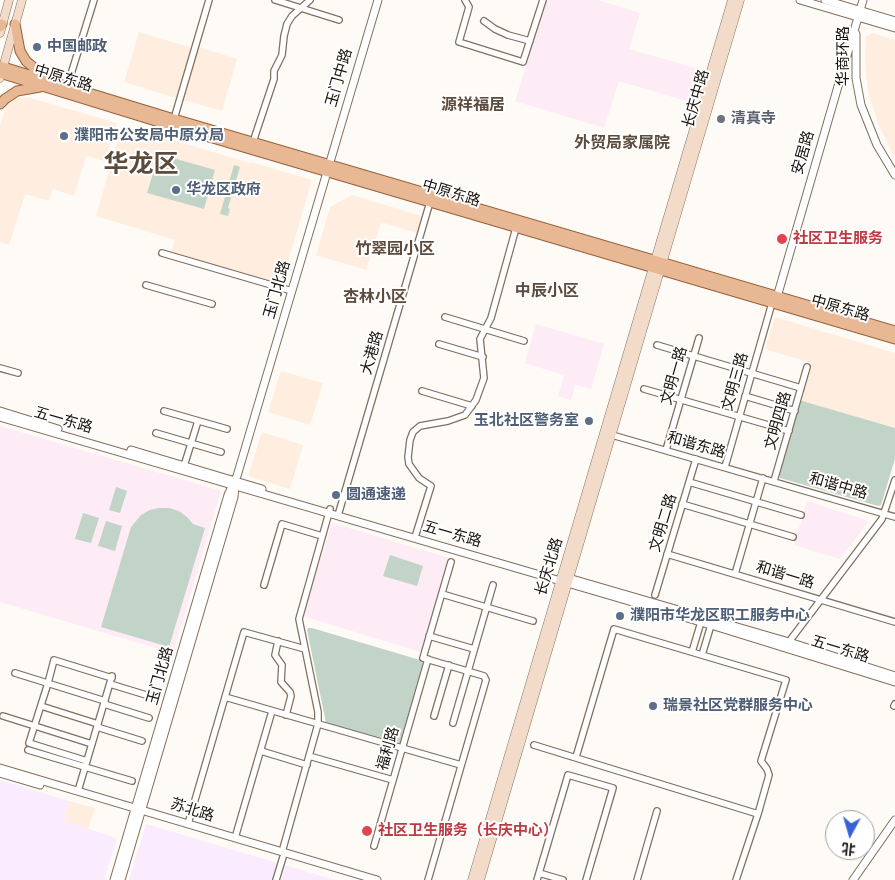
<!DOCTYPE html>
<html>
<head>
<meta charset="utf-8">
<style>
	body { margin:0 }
	#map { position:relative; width:895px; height:880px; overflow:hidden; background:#fefaf6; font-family:Jost,"Noto Sans SC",sans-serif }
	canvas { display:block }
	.north { position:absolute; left:825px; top:810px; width:50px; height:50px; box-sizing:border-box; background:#fff; border:1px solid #a3a09e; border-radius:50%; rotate:186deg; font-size:14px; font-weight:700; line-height:20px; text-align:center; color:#19120c }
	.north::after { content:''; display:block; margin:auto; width:18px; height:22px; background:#3862d3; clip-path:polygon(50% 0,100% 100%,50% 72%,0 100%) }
</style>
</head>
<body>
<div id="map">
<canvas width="895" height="880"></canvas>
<div class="north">北</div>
</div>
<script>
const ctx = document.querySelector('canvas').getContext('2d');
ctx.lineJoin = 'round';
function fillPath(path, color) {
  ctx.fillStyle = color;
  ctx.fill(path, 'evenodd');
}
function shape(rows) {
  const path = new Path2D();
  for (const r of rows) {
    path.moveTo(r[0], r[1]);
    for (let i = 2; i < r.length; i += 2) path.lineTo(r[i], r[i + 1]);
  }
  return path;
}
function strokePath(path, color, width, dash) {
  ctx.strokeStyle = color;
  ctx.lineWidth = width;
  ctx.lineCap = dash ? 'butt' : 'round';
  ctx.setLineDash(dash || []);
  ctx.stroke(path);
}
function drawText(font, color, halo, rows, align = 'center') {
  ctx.font = font + ' Jost,"Noto Sans SC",sans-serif';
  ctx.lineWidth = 4;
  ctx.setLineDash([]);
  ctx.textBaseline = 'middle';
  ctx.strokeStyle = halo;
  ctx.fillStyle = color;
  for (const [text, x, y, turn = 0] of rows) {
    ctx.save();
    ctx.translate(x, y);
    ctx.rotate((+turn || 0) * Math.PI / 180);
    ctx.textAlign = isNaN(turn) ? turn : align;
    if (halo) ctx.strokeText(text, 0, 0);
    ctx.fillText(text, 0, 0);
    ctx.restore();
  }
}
const built = shape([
	[139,32,192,48,176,98,124,82],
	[873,33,895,40,895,159,878,123,868,92,865,63,866,36],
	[199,47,237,59,222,111,183,100],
	[27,97,117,123,105,161,86,156,74,196,53,189,49,201,25,194,9,245,0,242,0,126,7,103,15,99],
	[122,125,250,163,251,162,312,180,281,285,171,252,175,240,96,216],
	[352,195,422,216,417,233,381,222,366,270,316,255,330,207],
	[775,317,895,353,895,428,799,400,811,363,765,349],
	[281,371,323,383,310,425,268,412],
	[262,432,303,445,290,489,248,476],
	[69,801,95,808,88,829,64,821]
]);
const industrial = shape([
	[0,780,69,801,64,821,117,838,104,880,0,880],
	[146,824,335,880,129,880]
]);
const education = shape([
	[547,0,598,0,640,13,629,49,696,68,686,101,619,81,604,128,515,101],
	[536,324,604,344,591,389,575,385,571,400,558,396,564,375,525,363],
	[0,426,221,491,173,653,0,602],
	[807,501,869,521,840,559,794,545],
	[332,523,449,558,421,652,303,616]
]);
const green = shape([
	[159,154,215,170,204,209,147,193],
	[234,165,240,167,228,208,230,209,228,216,220,214],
	[799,400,895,428,895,459,881,505,878,506,780,478,779,474],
	[116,487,127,491,120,513,109,510],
	[159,508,169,508,179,511,187,517,193,524,205,528,169,647,101,627,131,527,141,515,150,510],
	[83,513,99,518,91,543,75,539],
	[106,521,122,526,115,551,98,546],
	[390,555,423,566,417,586,383,576],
	[308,628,312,628,420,660,423,662,400,743,326,723,307,630]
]);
const minor = shape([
	[275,0,339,20],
	[465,0,469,7,459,42,523,62,543,0],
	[484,21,495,29,508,35,530,41],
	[67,87,94,0],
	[174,119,209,0],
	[253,142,274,79,274,71,282,55,284,36,287,24,292,16,310,0],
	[162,253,292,291],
	[146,285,212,304],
	[445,317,524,341],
	[439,344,483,357],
	[657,345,801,388],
	[0,368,18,373],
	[644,389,789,431],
	[422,391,472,406],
	[745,396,795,411],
	[164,411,227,429],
	[156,433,221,452],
	[612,435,895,517],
	[666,450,699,338],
	[184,466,198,421],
	[725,467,772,303],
	[774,481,807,367],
	[689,482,801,515],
	[682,504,793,537],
	[339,512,430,202],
	[416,534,431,486,419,478,409,464,408,457,410,440,413,432,420,426,448,421,465,415,476,400,484,378,480,339,491,318,516,228],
	[667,554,895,622],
	[735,574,763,478],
	[264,585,282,524,322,536],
	[442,594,533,621],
	[655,595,696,459],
	[429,636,474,649],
	[278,641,275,655,282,665,281,682,290,692,291,696,286,715],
	[788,643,882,519,895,480],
	[692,652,701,622],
	[702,655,711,625],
	[15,673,105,701],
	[110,684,156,698],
	[225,697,461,765],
	[104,704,149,718],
	[41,706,98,724],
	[894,706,895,704],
	[3,716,92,744],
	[434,716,449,665],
	[453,723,493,585],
	[97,727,142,741],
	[534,745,758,814],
	[28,750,132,781],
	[261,751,307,765],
	[309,756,393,780],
	[576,757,614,629,786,680,761,761,767,769,769,775,758,814,736,880],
	[87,761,29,743,48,683,54,660,112,678],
	[78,791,112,676],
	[188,824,244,632,305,649],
	[235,838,272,711],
	[374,846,428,659],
	[282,852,318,724,318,712,299,619,330,509],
	[539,873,563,880],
	[276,880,283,857],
	[428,880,486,680,484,676,423,658,451,562],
	[537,880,568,775,613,788,586,880],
	[637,880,657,811]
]);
const tertiary = shape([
	[800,0,895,28],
	[825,0,895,21],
	[856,34,856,78,861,105,877,145,895,175],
	[777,297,863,0],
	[0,411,58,429],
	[0,417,711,625,895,682],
	[131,450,262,489],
	[565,577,789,642,895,676],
	[0,768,377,880],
	[0,773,40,785],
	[114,880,228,495,237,476,378,0],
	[121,880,234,497,235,486],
	[853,880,895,820]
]);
const secondary = shape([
	[0,33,9,0],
	[0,78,22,0],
	[472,880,732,0],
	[480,880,740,0]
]);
const primary = shape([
	[15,24,20,51,26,61,46,78],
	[0,27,2,24],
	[0,66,174,119,895,331],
	[0,73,172,126,895,339],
	[0,104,5,99,17,91,40,87]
]);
const markers = [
	[37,47,5,"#5c6f8a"],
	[721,119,5,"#6b7280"],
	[64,136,5,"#5c6f8a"],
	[176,190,5,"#5c6f8a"],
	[782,239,6,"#e0444e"],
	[589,421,5,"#5c6f8a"],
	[336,495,5,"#5c6f8a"],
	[620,616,5,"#5c6f8a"],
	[653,706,5,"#5c6f8a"],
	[367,831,6,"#e0444e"]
];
const serviceNames = [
	["中国邮政",47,47],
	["濮阳市公安局中原分局",74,136],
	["华龙区政府",186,190],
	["玉北社区警务室",579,421,"right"],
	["圆通速递",346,495],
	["濮阳市华龙区职工服务中心",630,616],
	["瑞景社区党群服务中心",663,706]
];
const streetNames = [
	["华商环路",844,56,-90],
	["玉门中路",340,78,-74],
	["中原东路",63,79,17],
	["长庆中路",697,99,-74],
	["安居路",804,153,-74],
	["中原东路",451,194,17],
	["玉门北路",278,290,-74],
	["中原东路",840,309,16],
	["大港路",373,353,-74],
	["文明一路",675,376,-74],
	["文明三路",736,382,-74],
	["五一东路",63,421,16],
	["文明四路",779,421,-74],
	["和谐东路",696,446,16],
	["和谐中路",838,487,16],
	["文明二路",664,523,-73],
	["五一东路",452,535,16],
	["长庆北路",550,567,-73],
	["和谐一路",785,576,17],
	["五一东路",840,650,17],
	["玉门北路",161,676,-74],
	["福利路",389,749,-74],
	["苏北路",192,811,17]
];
const worshipNames = [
	["清真寺",731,119]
];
const healthNames = [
	["社区卫生服务",793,239],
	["社区卫生服务（长庆中心）",378,831]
];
const neighbourhoodNames = [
	["源祥福居",473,106],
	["外贸局家属院",622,144],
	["竹翠园小区",395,250],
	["中辰小区",547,292],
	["杏林小区",375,298]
];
const townNames = [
	["华龙区",141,166]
];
fillPath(built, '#ffeee0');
fillPath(industrial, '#faebfe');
fillPath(education, '#fdebf5');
fillPath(green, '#c1d4c7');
strokePath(minor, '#816f5f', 8);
strokePath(tertiary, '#816f5f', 9);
strokePath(secondary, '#816f5f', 9);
strokePath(primary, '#955f37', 11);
strokePath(minor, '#fff', 5.5);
strokePath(tertiary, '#fff', 7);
strokePath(secondary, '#f3dbca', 8);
strokePath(primary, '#e8b895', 9);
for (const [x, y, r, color] of markers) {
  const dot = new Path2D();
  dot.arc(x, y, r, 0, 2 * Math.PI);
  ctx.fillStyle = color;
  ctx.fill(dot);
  strokePath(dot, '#fff', 2);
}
drawText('bold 15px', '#4e5e75', '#fff', serviceNames, 'left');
drawText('15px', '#19120c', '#fff', streetNames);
drawText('bold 15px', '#5b616d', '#fff', worshipNames, 'left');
drawText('bold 15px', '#be3a42', '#fff', healthNames, 'left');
drawText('bold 16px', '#5d4b3d', '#fff', neighbourhoodNames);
drawText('bold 25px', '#5d4b3d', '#fff', townNames);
</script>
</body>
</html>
